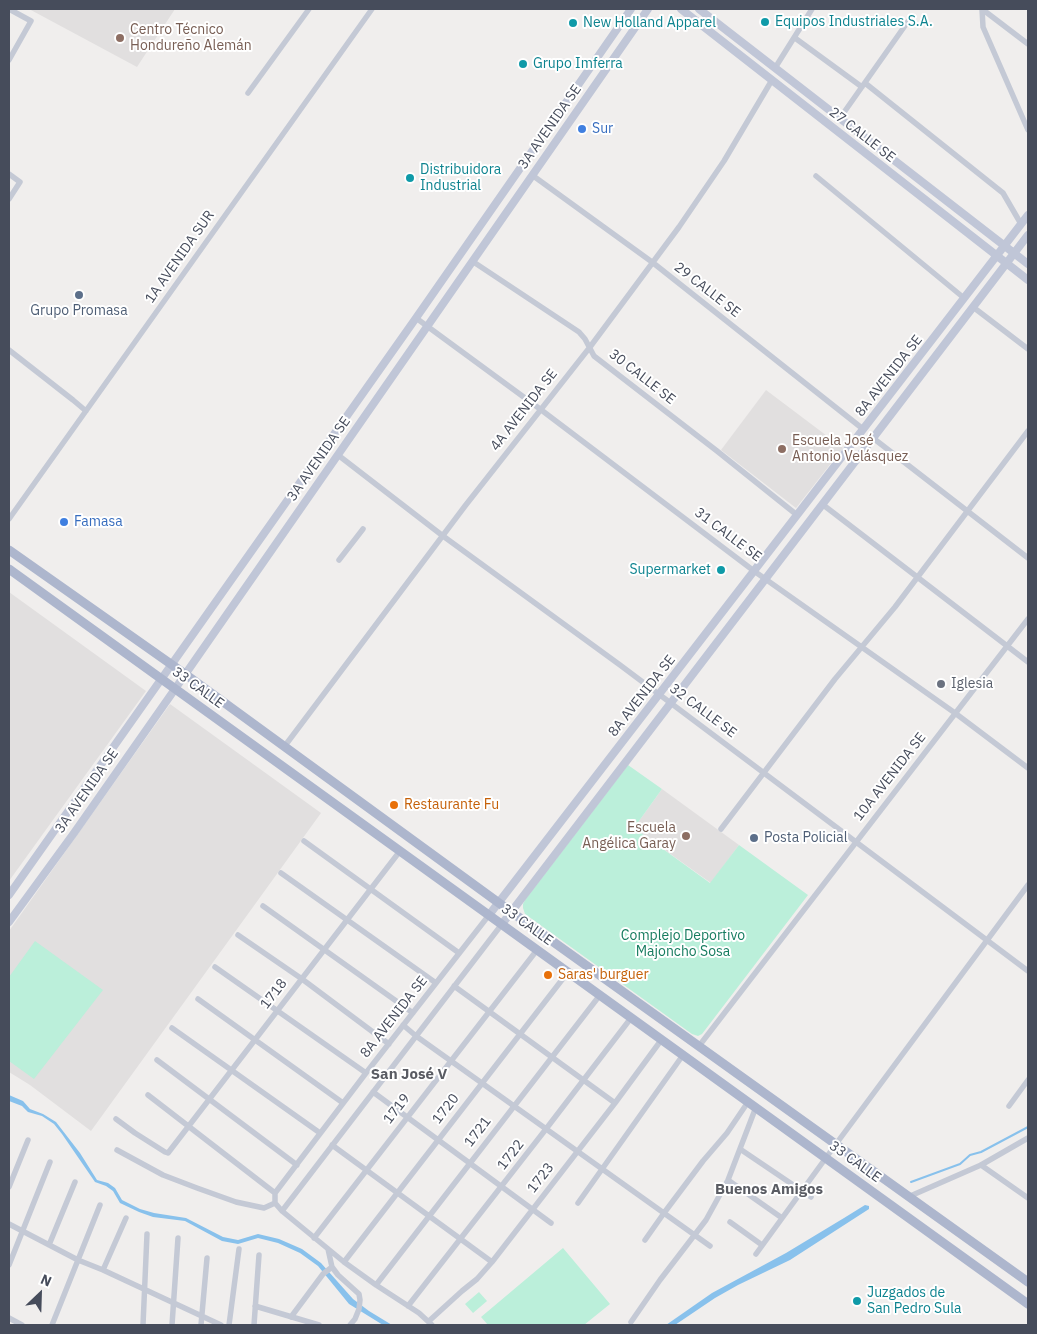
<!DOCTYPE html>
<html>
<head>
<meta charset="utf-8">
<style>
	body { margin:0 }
	#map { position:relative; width:1037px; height:1334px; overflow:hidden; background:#f0eeed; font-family:"IBM Plex Sans",sans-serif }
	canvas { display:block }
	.frame { position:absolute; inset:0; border:10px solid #464c5b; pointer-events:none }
	.north { position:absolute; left:15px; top:1269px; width:50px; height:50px; -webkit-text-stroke:4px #fff; paint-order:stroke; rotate:24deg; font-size:14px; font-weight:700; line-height:20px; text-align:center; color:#464c5b }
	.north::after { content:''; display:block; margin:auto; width:18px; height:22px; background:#464c5b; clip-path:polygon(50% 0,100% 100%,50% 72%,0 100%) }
</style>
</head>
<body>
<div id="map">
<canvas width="1037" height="1334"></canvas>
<div class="frame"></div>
<div class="north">N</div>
</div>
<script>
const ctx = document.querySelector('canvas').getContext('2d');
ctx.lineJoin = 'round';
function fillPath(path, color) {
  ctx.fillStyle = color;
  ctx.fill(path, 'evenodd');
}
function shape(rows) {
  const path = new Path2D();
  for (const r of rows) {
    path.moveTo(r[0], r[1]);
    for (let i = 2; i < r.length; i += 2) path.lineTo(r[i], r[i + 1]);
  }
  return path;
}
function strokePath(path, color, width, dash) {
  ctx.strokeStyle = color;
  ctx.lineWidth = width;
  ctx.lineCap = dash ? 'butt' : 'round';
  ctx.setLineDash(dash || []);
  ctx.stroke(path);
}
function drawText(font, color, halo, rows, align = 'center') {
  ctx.font = font + ' "IBM Plex Sans",sans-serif';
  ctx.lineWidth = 4;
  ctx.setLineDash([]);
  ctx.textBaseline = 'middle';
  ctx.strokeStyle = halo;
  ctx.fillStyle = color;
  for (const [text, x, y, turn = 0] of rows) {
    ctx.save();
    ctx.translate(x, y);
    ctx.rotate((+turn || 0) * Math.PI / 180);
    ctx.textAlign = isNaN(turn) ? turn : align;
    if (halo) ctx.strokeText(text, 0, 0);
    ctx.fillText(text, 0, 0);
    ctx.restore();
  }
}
const education = shape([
	[29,9,175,9,137,67],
	[766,390,843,448,796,508,721,450],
	[9,592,146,691,9,881],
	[170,704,321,813,91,1131,30,1085,9,1072,9,931],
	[662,789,739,845,711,883,634,828]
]);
const green = shape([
	[628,765,662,789,634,828,710,883,739,845,808,895,702,1034,698,1036,692,1034,525,914,523,908,523,904,525,900],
	[35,941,103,990,34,1079,9,1061,9,977],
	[563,1248,610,1304,584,1325,488,1325,481,1317],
	[479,1292,487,1301,473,1313,465,1304]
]);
const water = shape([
	[9,1095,23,1101,30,1109,43,1114,56,1122,80,1153,97,1180,108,1183,115,1188,122,1200,140,1209,154,1213,186,1218,223,1237,238,1240,258,1234,279,1239,302,1249,321,1263,353,1299,369,1311,392,1325,383,1325,349,1304,318,1266,300,1253,278,1243,258,1238,238,1244,222,1241,185,1221,153,1217,139,1212,120,1203,113,1191,106,1186,95,1182,62,1134,54,1124,42,1116,28,1112,22,1106,9,1101],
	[865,1205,869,1206,869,1209,790,1260,738,1285,715,1298,675,1325,666,1325,712,1293,786,1253,844,1218]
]);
const stream = shape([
	[911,1182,960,1164,970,1155,981,1152,1028,1127]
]);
const street = shape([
	[9,9,31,21,9,60],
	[982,9,983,27,1028,130],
	[982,9,1028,44],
	[795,38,862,87],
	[775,68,812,9],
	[865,83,1003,193,1021,224],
	[248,93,309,9],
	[840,118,909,20],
	[9,174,20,182,9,199],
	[532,175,652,262,863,429],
	[816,176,964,298],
	[472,261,579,332,585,339,594,356,717,451,797,515],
	[973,307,1028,349],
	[416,318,540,409,754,571,955,713,1028,768],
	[9,350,73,400,86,411],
	[873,438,1028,558],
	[338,455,443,536,620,665,1028,971],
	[822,504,1028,662],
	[9,519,372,9],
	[339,560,363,529],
	[284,747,465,506,590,347,679,227,724,161,772,80],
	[721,829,835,679,895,607,1028,431],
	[304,841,459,953],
	[281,873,436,983],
	[263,906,413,1013],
	[238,935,302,979,389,1044],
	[215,967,366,1073],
	[454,986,615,1103],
	[198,999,343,1103],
	[403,1025,416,1036,710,1246],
	[172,1028,320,1133],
	[699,1046,1028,619],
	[157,1060,297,1165],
	[373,1092,551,1223],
	[148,1095,275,1193],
	[1009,1106,1028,1080],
	[116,1119,135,1133,165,1152,168,1153,400,851],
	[332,1145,492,1262],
	[740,1149,811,1197],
	[117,1150,163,1175,197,1188,236,1202,264,1208,275,1203],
	[981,1165,1028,1198],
	[728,1180,782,1218],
	[9,1187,28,1140],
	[275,1193,366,1073,489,915],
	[275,1193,275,1203,282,1211,344,1262,376,1285,419,1313,432,1325],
	[908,1197,981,1165,1028,1138],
	[578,1203,683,1055],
	[282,1211,502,924],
	[730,1222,762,1245],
	[9,1224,78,1260,103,1270,221,1325],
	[314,1238,537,950],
	[645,1240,664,1213,703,1161,727,1133,748,1102],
	[49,1245,75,1182],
	[328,1249,332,1267,338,1275,359,1294,360,1300,359,1309,355,1319,350,1325],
	[756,1254,836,1144,1028,885],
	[344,1262,568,972],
	[9,1265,50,1162],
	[103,1270,126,1218],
	[376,1285,600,995],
	[255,1306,319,1325],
	[408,1306,546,1129,631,1018],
	[291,1317,323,1274,332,1267],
	[9,1318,22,1325],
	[429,1321,462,1291,477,1279,492,1262,615,1103,662,1039],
	[631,1322,660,1280,706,1220,728,1180,756,1107],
	[52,1325,100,1205],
	[143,1325,147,1234],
	[172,1325,178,1238],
	[201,1325,207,1258],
	[229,1325,239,1249],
	[254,1325,259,1255]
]);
const secondary = shape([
	[681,9,1028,280],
	[699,9,1028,264],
	[9,895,416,318,631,9],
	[489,915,1028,215],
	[9,922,74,833,175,689,648,9],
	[502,924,1028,235]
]);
const primary = shape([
	[9,550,185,674,499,903,1028,1282],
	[9,569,1028,1304]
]);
const markers = [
	[765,22,5,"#0f9aa8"],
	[573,23,5,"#0f9aa8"],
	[120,38,5,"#8d6e63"],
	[523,64,5,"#0f9aa8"],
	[582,129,5,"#3f7fe0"],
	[410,178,5,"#0f9aa8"],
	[79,295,5,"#5c6f8a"],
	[782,449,5,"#8d6e63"],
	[64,522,5,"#3f7fe0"],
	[721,570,5,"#0f9aa8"],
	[941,684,5,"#6b7280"],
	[394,805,5,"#e8710a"],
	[686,836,5,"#8d6e63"],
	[754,838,5,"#5c6f8a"],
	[548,975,5,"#e8710a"],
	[857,1301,5,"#0f9aa8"]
];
const cultureNames = [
	["Equipos Industriales S.A.",775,22],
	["New Holland Apparel",583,23],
	["Grupo Imferra",533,64],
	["Distribuidora",420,170],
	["Industrial",420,186],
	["Supermarket",711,570,"right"],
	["Juzgados de",867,1293],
	["San Pedro Sula",867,1309]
];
const educationNames = [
	["Centro Técnico",130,30],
	["Hondureño Alemán",130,46],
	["Escuela José",792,441],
	["Antonio Velásquez",792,457],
	["Escuela",676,828,"right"],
	["Angélica Garay",676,844,"right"]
];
const streetNames = [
	["3A AVENIDA SE",550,127,-55],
	["27 CALLE SE",862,135,38],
	["1A AVENIDA SUR",180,257,-55],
	["29 CALLE SE",707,290,38],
	["8A AVENIDA SE",889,376,-52],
	["30 CALLE SE",642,377,38],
	["4A AVENIDA SE",524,410,-52],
	["3A AVENIDA SE",319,459,-55],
	["31 CALLE SE",728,535,37],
	["33 CALLE",198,688,36],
	["8A AVENIDA SE",642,696,-52],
	["32 CALLE SE",703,711,37],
	["10A AVENIDA SE",890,777,-52],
	["3A AVENIDA SE",87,791,-55],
	["33 CALLE",527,925,36],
	["1718",274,994,-52],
	["8A AVENIDA SE",394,1017,-52],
	["1719",397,1109,-52],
	["1720",446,1109,-52],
	["1721",478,1132,-52],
	["1722",511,1155,-52],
	["33 CALLE",855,1162,36],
	["1723",541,1178,-52]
];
const shopNames = [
	["Sur",592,129],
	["Famasa",74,522]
];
const serviceNames = [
	["Grupo Promasa",79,311],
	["Posta Policial",764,838,"left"]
];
const worshipNames = [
	["Iglesia",951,684]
];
const foodNames = [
	["Restaurante Fu",404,805],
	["Saras' burguer",558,975]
];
const parkNames = [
	["Complejo Deportivo",683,936],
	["Majoncho Sosa",683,952]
];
const neighbourhoodNames = [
	["San José V",409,1075],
	["Buenos Amigos",769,1190]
];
fillPath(education, '#e1dfdf');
fillPath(green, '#bbefda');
fillPath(water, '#88c1ec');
strokePath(stream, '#88c1ec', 2);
strokePath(street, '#c4c9d5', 5.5);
strokePath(secondary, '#c0c6d7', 8);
strokePath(primary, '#adb6cd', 9);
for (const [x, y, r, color] of markers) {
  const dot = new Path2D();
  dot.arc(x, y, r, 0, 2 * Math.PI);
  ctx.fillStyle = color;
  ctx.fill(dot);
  strokePath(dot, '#fff', 2);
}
drawText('14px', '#0d838f', '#fff', cultureNames, 'left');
drawText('14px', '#785e54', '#fff', educationNames, 'left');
drawText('14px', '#464c5b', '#fff', streetNames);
drawText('14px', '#366cbe', '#fff', shopNames, 'left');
drawText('14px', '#4e5e75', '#fff', serviceNames);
drawText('14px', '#5b616d', '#fff', worshipNames, 'left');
drawText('14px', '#c56008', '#fff', foodNames, 'left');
drawText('14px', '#167c5f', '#fff', parkNames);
drawText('bold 15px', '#5a5c63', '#fff', neighbourhoodNames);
</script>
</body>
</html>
